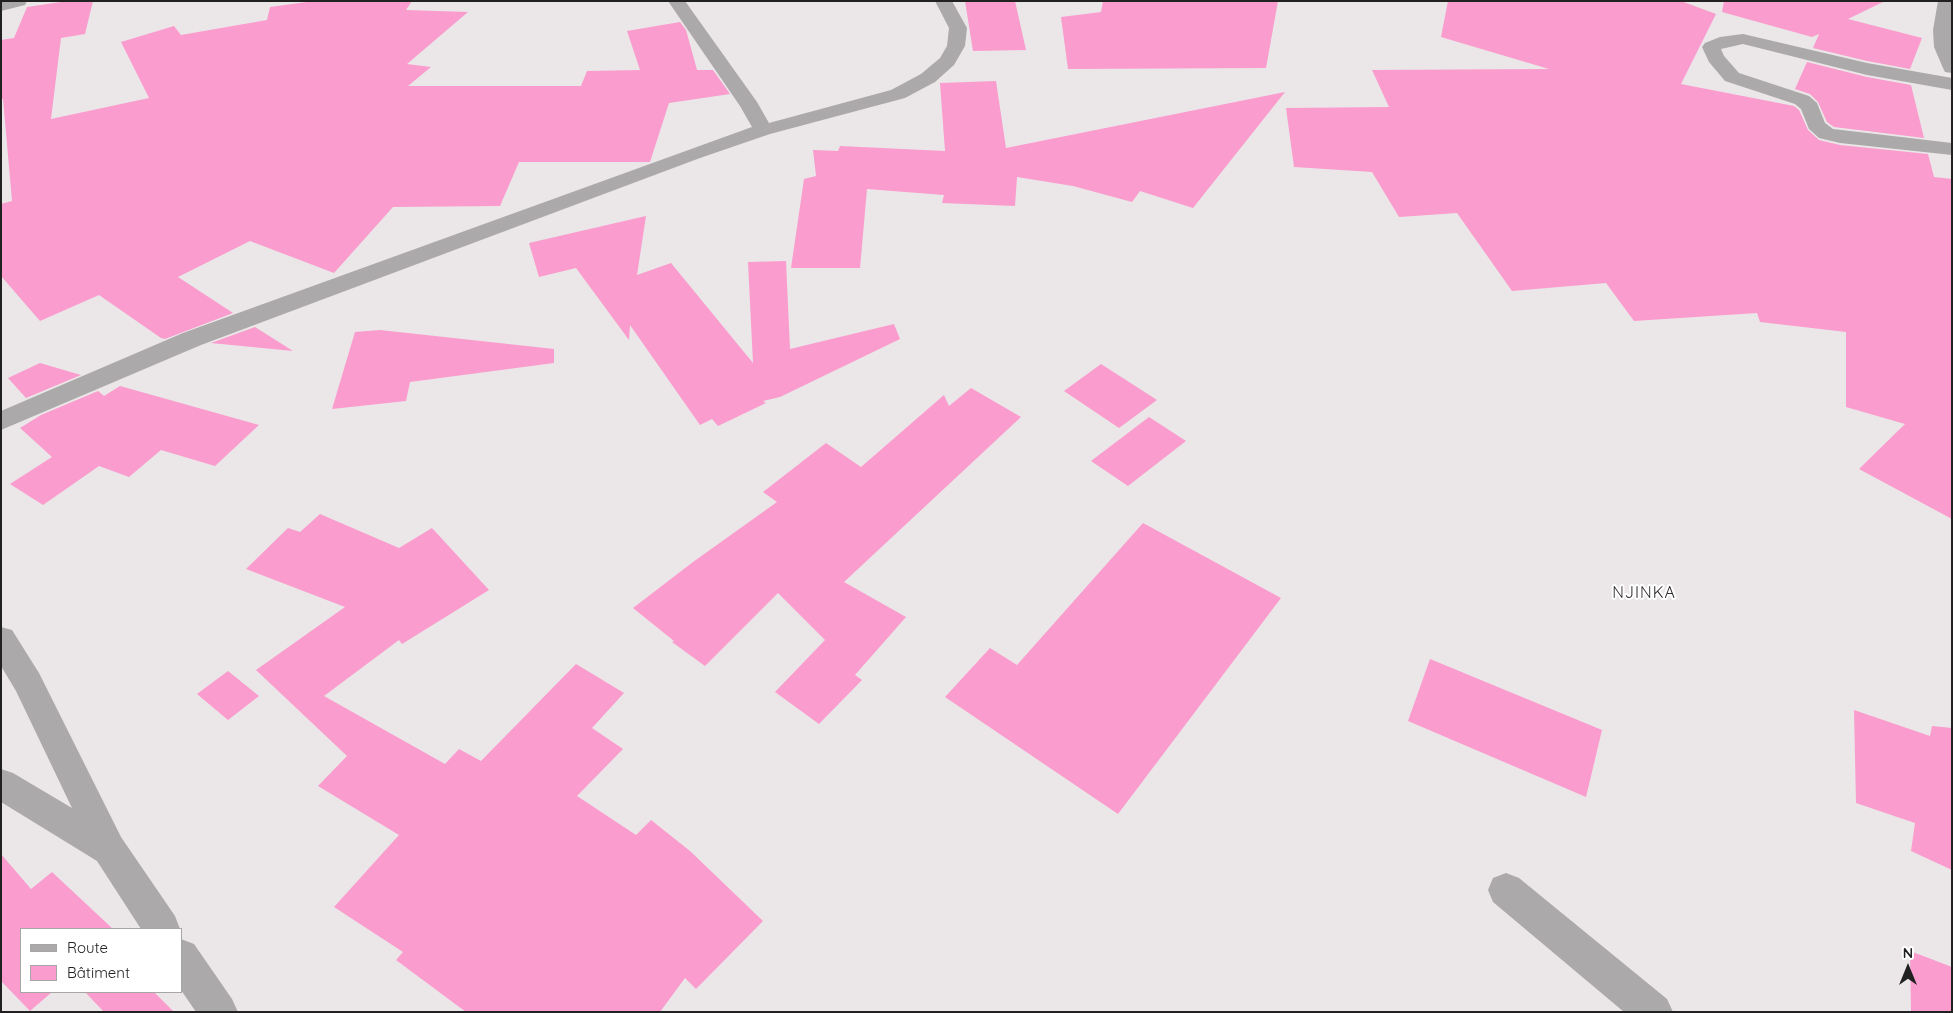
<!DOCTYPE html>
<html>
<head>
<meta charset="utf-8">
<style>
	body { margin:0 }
	#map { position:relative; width:1953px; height:1013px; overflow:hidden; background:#ebe6e8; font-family:Quicksand,sans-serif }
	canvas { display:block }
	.frame { position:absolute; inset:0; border:2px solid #222121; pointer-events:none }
	.legend { position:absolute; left:20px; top:928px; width:162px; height:65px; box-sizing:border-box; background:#fff; border:1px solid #a7a6a6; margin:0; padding:6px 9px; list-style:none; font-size:15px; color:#222121 }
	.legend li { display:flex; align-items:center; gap:10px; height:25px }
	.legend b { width:25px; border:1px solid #a7a6a6 }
	.north { position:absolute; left:1883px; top:943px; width:50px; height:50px; -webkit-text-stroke:4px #fff; paint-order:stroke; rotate:0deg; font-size:14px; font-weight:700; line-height:20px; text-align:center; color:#222121 }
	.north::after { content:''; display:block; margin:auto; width:18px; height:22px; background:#222121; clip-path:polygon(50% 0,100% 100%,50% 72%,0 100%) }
</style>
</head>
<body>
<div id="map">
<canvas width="1953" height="1013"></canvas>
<div class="frame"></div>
<ul class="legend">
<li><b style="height:6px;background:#aca9aa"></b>Route</li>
<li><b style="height:14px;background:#fa9ccd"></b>Bâtiment</li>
</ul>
<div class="north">N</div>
</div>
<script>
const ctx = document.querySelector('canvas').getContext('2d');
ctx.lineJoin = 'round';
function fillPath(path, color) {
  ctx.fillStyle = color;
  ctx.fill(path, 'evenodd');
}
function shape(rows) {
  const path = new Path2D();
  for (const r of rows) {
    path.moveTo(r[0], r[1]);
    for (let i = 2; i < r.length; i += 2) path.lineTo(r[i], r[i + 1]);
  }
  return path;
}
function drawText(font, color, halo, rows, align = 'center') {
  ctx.font = font + ' Quicksand,sans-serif';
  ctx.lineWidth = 4;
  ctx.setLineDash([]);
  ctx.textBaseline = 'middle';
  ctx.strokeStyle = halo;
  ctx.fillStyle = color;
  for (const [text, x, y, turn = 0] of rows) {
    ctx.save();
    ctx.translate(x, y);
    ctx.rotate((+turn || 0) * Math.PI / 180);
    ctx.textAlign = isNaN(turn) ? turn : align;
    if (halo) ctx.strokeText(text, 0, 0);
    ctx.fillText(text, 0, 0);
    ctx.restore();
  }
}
const building = shape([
	[68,1,93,1,85,34,61,38,51,119,149,98,121,42,174,26,181,35,267,20,270,7,314,1,412,1,406,10,468,12,407,64,431,67,408,86,581,86,587,71,640,70,627,31,680,22,686,30,697,70,713,70,730,94,669,103,650,162,519,162,500,206,393,207,334,273,250,241,178,277,233,313,165,339,161,338,99,295,40,321,1,276,1,204,12,201,3,99,1,99,1,40,14,38,27,7],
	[965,1,1015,1,1026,50,973,51],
	[1103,1,1278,1,1266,68,1068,69,1061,17,1101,12],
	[1448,1,1681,1,1716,14,1681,84,1794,106,1799,110,1808,130,1819,140,1840,145,1928,154,1934,177,1952,179,1952,519,1859,469,1905,424,1846,407,1846,332,1760,322,1757,313,1634,321,1606,283,1512,291,1457,213,1399,217,1372,172,1294,167,1286,108,1389,107,1372,70,1549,69,1441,37],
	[1724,1,1885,1,1848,19,1922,38,1910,69,1867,61,1813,48,1819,34,1812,37,1722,12],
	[1807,62,1867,77,1911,85,1924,138,1834,127,1827,122,1818,102,1810,94,1795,89],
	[996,81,1006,148,1285,92,1193,208,1140,191,1132,202,1073,186,1017,177,1015,206,942,203,944,195,867,189,860,268,791,268,804,179,816,176,813,150,838,151,840,146,945,151,940,83],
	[646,216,637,275,671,263,753,363,748,262,786,261,790,349,894,324,900,339,780,397,763,401,766,403,718,426,712,419,700,425,630,325,629,340,576,268,539,277,529,243],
	[255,327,293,351,211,343],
	[380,330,554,349,554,363,410,382,406,401,332,409,355,332],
	[40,363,81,375,26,398,8,378],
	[1101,364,1157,400,1119,428,1064,391],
	[120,386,259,425,215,466,161,450,129,477,99,466,43,505,10,484,52,457,20,428,41,415,98,391,104,396],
	[971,388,1021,417,844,582,906,617,855,675,862,680,819,724,775,692,825,640,778,593,705,666,672,642,674,641,633,608,693,562,777,502,763,492,826,443,861,467,944,395,949,406],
	[1149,417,1186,441,1128,486,1091,461],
	[320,514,399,548,432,528,489,590,402,644,399,640,324,696,445,764,459,749,481,761,576,664,624,693,592,728,623,749,577,796,636,835,651,820,690,851,763,921,696,989,685,978,660,1012,466,1012,396,960,403,952,334,907,399,835,318,786,347,756,256,670,345,607,246,569,288,528,300,532],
	[1143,523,1281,598,1118,814,945,697,990,648,1017,665],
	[1430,659,1602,730,1586,797,1408,721],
	[228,671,259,696,228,720,197,694],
	[1854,710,1930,736,1932,726,1952,728,1952,870,1911,851,1915,823,1856,803],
	[1,854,31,889,52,872,113,929,21,929,21,992,52,992,30,1011,1,981],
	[1910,951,1952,967,1952,1012,1911,1012],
	[85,992,154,992,174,1012,104,1012]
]);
const minor = shape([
	[1,1,27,1,25,5,1,11,1,1],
	[668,1,685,1,757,102,769,123,891,90,921,74,940,58,947,46,949,28,935,1,952,1,967,28,965,46,954,65,935,82,905,98,770,134,700,158,201,345,1,430,1,411,183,333,752,127,740,106,668,1],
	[1938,1,1952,1,1952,73,1945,72,1943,68,1934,47,1933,30,1938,1],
	[1743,34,1867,63,1952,78,1952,90,1867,75,1743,44,1721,49,1724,56,1739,73,1809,96,1817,103,1825,123,1833,129,1952,143,1952,155,1840,143,1819,138,1809,129,1801,109,1795,104,1725,81,1709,62,1702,47,1705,43,1720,37,1743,34],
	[1,627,12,630,39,673,121,837,175,916,180,929,141,929,97,861,1,802,1,769,13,773,72,808,16,691,1,666,1,627],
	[1506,873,1519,878,1667,999,1673,1012,1624,1012,1493,902,1488,890,1493,878,1506,873],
	[181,939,194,944,232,999,238,1012,196,1012,181,990,181,939]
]);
const neighbourhoodNames = [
	["NJINKA",1644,593]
];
fillPath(building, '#fa9ccd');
fillPath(minor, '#aca9aa');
ctx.letterSpacing = '1px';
drawText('16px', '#2e2a2c', '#fff', neighbourhoodNames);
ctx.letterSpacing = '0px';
</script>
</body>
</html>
